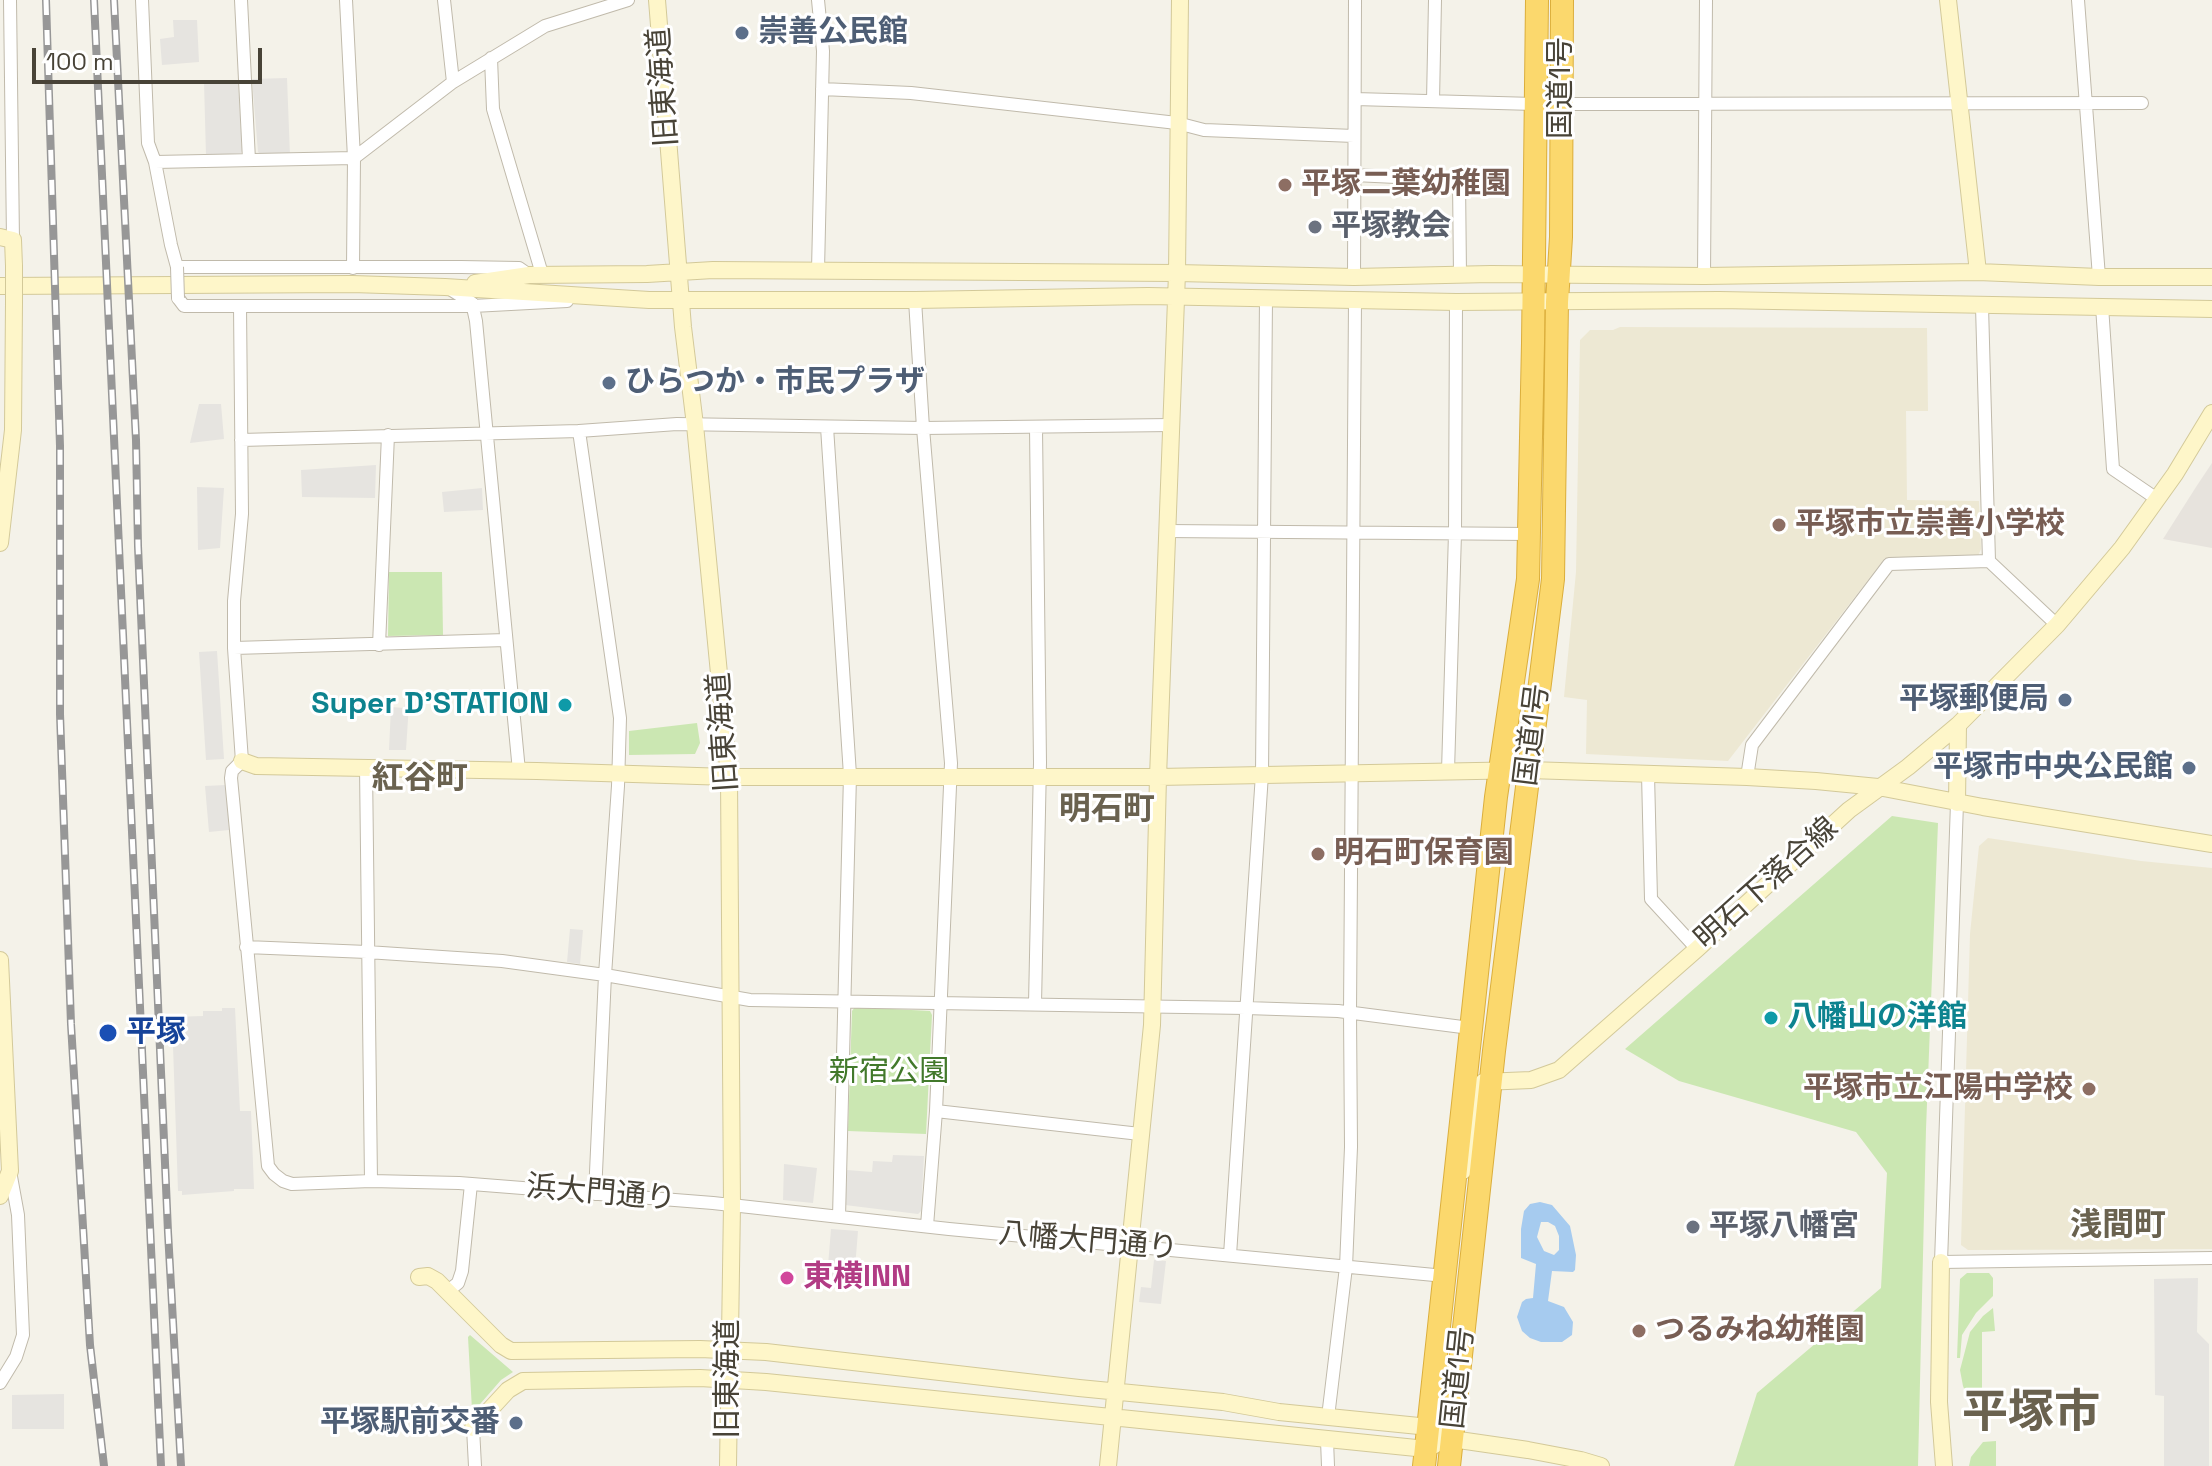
<!DOCTYPE html>
<html>
<head>
<meta charset="utf-8">
<style>
	body { margin:0 }
	#map { position:relative; width:2212px; height:1466px; overflow:hidden; background:#f4f2e9; font-family:"Space Grotesk",sans-serif }
	canvas { display:block }
	.scale { position:absolute; left:32px; top:48px; width:230px; height:36px; box-sizing:border-box; border:4px solid #484337; border-top:0; padding-left:10px; font-size:24px; line-height:28px; white-space:nowrap; color:#484337; -webkit-text-stroke:6px #fff; paint-order:stroke }
</style>
</head>
<body>
<div id="map">
<canvas width="2212" height="1466"></canvas>
<div class="scale">100 m</div>
</div>
<script>
const ctx = document.querySelector('canvas').getContext('2d');
ctx.lineJoin = 'round';
function fillPath(path, color) {
  ctx.fillStyle = color;
  ctx.fill(path, 'evenodd');
}
function shape(rows) {
  const path = new Path2D();
  for (const r of rows) {
    path.moveTo(r[0], r[1]);
    for (let i = 2; i < r.length; i += 2) path.lineTo(r[i], r[i + 1]);
  }
  return path;
}
function strokePath(path, color, width, dash) {
  ctx.strokeStyle = color;
  ctx.lineWidth = width;
  ctx.lineCap = dash ? 'butt' : 'round';
  ctx.setLineDash(dash || []);
  ctx.stroke(path);
}
function drawText(font, color, halo, rows, align = 'center') {
  ctx.font = font + ' "Space Grotesk","Noto Sans JP",sans-serif';
  ctx.lineWidth = 6;
  ctx.setLineDash([]);
  ctx.textBaseline = 'middle';
  ctx.strokeStyle = halo;
  ctx.fillStyle = color;
  for (const [text, x, y, turn = 0] of rows) {
    ctx.save();
    ctx.translate(x, y);
    ctx.rotate((+turn || 0) * Math.PI / 180);
    ctx.textAlign = isNaN(turn) ? turn : align;
    if (halo) ctx.strokeText(text, 0, 0);
    ctx.fillText(text, 0, 0);
    ctx.restore();
  }
}
const industrial = shape([
	[2212,463,2212,548,2163,539,2196,487]
]);
const education = shape([
	[1620,327,1927,328,1928,411,1906,411,1907,500,1979,501,1981,549,1978,556,1885,558,1728,761,1586,754,1587,700,1564,697,1576,572,1580,340,1590,330,1613,330],
	[1988,838,2141,861,2212,868,2212,1249,1968,1250,1961,1245,1970,934,1979,846]
]);
const green = shape([
	[389,572,442,572,443,635,388,636],
	[697,723,700,743,695,754,629,755,629,731],
	[1892,816,1938,823,1926,1129,1918,1466,1734,1466,1757,1393,1881,1288,1887,1173,1856,1132,1679,1081,1625,1049],
	[855,1007,930,1011,932,1015,926,1134,848,1131,852,1011],
	[1967,1273,1989,1273,1993,1278,1993,1296,1976,1313,1962,1335,1960,1358,1957,1358,1960,1279],
	[1993,1308,1995,1331,1982,1332,1982,1420,1970,1403,1963,1386,1960,1370,1970,1332,1983,1316],
	[470,1335,513,1372,501,1380,474,1411,472,1410,468,1337],
	[1996,1441,1996,1466,1969,1466,1971,1457,1983,1442]
]);
const parking = shape([
	[173,20,197,20,199,62,162,65,160,39,174,37],
	[287,78,290,156,262,155,258,152,252,79],
	[238,80,242,151,240,155,206,156,204,82],
	[199,404,221,404,224,439,190,443],
	[376,465,375,498,302,497,301,470],
	[197,487,224,488,220,548,198,550],
	[482,488,483,510,444,512,442,492],
	[217,651,224,759,206,760,199,652],
	[405,704,409,704,406,750,389,750,391,707,404,708],
	[226,785,229,830,209,832,205,786],
	[570,929,583,930,580,964,567,962],
	[222,1008,235,1008,240,1111,251,1111,254,1189,234,1189,234,1191,182,1195,182,1191,178,1191,172,1017,203,1016,203,1011,222,1011],
	[893,1155,924,1156,921,1211,918,1214,845,1205,847,1170,872,1172,873,1161,892,1162],
	[784,1164,817,1168,813,1203,783,1200],
	[831,1229,858,1231,854,1280,827,1278],
	[1154,1260,1166,1261,1161,1304,1139,1302,1141,1287,1151,1288],
	[2198,1278,2197,1332,2209,1344,2209,1466,2164,1466,2164,1396,2155,1395,2154,1279],
	[64,1394,64,1429,12,1429,12,1395]
]);
const water = shape([
	[1540,1202,1552,1205,1570,1226,1576,1255,1575,1270,1573,1272,1552,1271,1548,1301,1564,1307,1573,1322,1572,1335,1562,1342,1541,1342,1530,1338,1522,1331,1517,1317,1522,1302,1526,1299,1533,1298,1536,1264,1521,1258,1521,1229,1524,1211,1530,1204],
	[1541,1222,1548,1222,1555,1226,1559,1236,1559,1250,1554,1255,1544,1251,1537,1237]
]);
const street = shape([
	[10,0,13,240],
	[142,0,148,143,155,162,171,245,177,267,461,267,519,268,529,275],
	[241,0,249,160],
	[346,0,354,158,353,268],
	[444,0,453,82],
	[818,0,823,51,818,270],
	[2078,0,2099,277],
	[491,58,493,109,542,274],
	[822,89,911,93,1177,123,1204,130,1354,136],
	[1355,99,1534,104],
	[1433,101,1435,0],
	[1561,104,2142,103],
	[155,162,354,158,453,82,545,26,628,0],
	[1354,175,1459,180,1460,275],
	[1704,276,1706,0],
	[1354,277,1355,0],
	[450,289,472,303,476,321,519,771],
	[178,298,184,306,473,306,567,301],
	[915,300,923,428,951,763,936,1111,927,1226],
	[240,306,242,514,234,601,234,648,242,761,232,771,231,778,268,1166,274,1174,283,1181,292,1184,371,1181,459,1183,713,1203,949,1229,1445,1276],
	[2102,306,2113,469,2157,499],
	[827,427,850,775,839,1217],
	[579,431,620,718,618,786,605,975,595,1194],
	[241,440,579,431,677,424,923,428,1171,425],
	[1166,531,1529,534],
	[1989,561,2057,625],
	[379,645,388,435],
	[234,648,506,640],
	[366,767,371,1181],
	[1448,771,1455,533,1456,302],
	[1648,774,1651,899,1697,949],
	[1747,777,1752,745,1889,564,1989,561,1982,306],
	[1957,803,1941,1262,2212,1258],
	[246,947,367,952,502,961,605,975,750,1000,1246,1008,1338,1011,1470,1028],
	[1035,1004,1040,763,1036,428],
	[936,1111,1140,1134],
	[1230,1255,1262,774,1266,298],
	[448,1291,458,1283,462,1271,471,1184],
	[0,1383,16,1357,23,1335,18,1215,10,1171],
	[1328,1417,1346,1267,1351,1147,1350,1013,1355,301],
	[473,1428,475,1466],
	[1327,1440,1328,1466]
]);
const secondary = shape([
	[657,0,683,327,695,425,729,777,732,1205,728,1466],
	[1948,0,1978,272],
	[0,237,13,240,14,266],
	[475,283,529,275,647,274,713,270,1177,273,1354,277,1491,274,1704,276,1978,272,2099,277,2212,277],
	[0,286,352,284,445,287,649,300,915,300,1148,296,1456,302,1719,300,2212,309],
	[0,543,13,430,14,302],
	[242,761,256,766,537,771,729,777,1158,777,1529,770,1747,777,1816,781,1878,787,1983,807,2212,844],
	[1957,803,1958,725],
	[0,960,10,1171,0,1196],
	[1463,1171,1471,1144,1478,1088,1483,1082,1531,1080,1559,1070,1697,949,1849,810,1908,767,1958,725,2057,625,2122,548,2175,474,2212,413],
	[1941,1262,1939,1402,1944,1466],
	[419,1277,428,1276,437,1281,501,1345,511,1351,700,1349,766,1352,1079,1388,1223,1402,1279,1412,1429,1427,1452,1439,1528,1450,1581,1460,1601,1466],
	[473,1428,508,1390,523,1381,700,1378,766,1382,1426,1449,1435,1445],
	[1108,1466,1152,1025,1158,777,1177,273,1180,0]
]);
const highway = shape([
	[1424,1466,1496,797,1528,579,1533,343,1537,0],
	[1449,1466,1494,1051,1553,579,1557,302,1561,237,1562,0]
]);
const rail = shape([
	[46,0,60,446,60,714,71,1024,90,1345,104,1466],
	[94,0,161,1466],
	[114,0,136,440,138,546,168,1232,181,1466]
]);
const streetBridge = shape([
	[177,267,178,298]
]);
const secondaryBridge = shape([
	[14,302,14,266]
]);
const markers = [
	[742,33,8,"#5c6f8a"],
	[1285,185,8,"#8d6e63"],
	[1315,227,8,"#6b7280"],
	[609,383,8,"#5c6f8a"],
	[1779,525,8,"#8d6e63"],
	[2065,700,8,"#5c6f8a"],
	[565,705,8,"#0f9aa8"],
	[2189,768,8,"#5c6f8a"],
	[1318,854,8,"#8d6e63"],
	[1771,1018,8,"#0f9aa8"],
	[108,1033,10,"#1a4fb4"],
	[2089,1089,8,"#8d6e63"],
	[1693,1227,8,"#6b7280"],
	[787,1278,8,"#d1479c"],
	[1639,1331,8,"#8d6e63"],
	[516,1423,8,"#5c6f8a"]
];
const serviceNames = [
	["崇善公民館",758,33,"left"],
	["ひらつか・市民プラザ",625,383,"left"],
	["平塚郵便局",2049,700],
	["平塚市中央公民館",2173,768],
	["平塚駅前交番",500,1423]
];
const streetNames = [
	["旧東海道",664,87,-94],
	["国道1号",1562,88,-90],
	["旧東海道",724,732,-94],
	["国道1号",1533,735,-83],
	["明石下落合線",1767,884,-42],
	["浜大門通り",601,1194,5],
	["八幡大門通り",1088,1242,5],
	["国道1号",1459,1378,-84],
	["旧東海道",729,1379,-90]
];
const educationNames = [
	["平塚二葉幼稚園",1301,185],
	["平塚市立崇善小学校",1795,525],
	["明石町保育園",1334,854],
	["平塚市立江陽中学校",2073,1089,"right"],
	["つるみね幼稚園",1655,1331]
];
const worshipNames = [
	["平塚教会",1331,227],
	["平塚八幡宮",1709,1227]
];
const cultureNames = [
	["Super D'STATION",549,705],
	["八幡山の洋館",1787,1018,"left"]
];
const transitNames = [
	["平塚",126,1033]
];
const parkNames = [
	["新宿公園",889,1073]
];
const hotelNames = [
	["東横INN",803,1278]
];
const neighbourhoodNames = [
	["紅谷町",420,779],
	["明石町",1107,810],
	["浅間町",2118,1226]
];
const townNames = [
	["平塚市",2031,1415]
];
fillPath(industrial, '#e7e3dd');
fillPath(education, '#ede8d3');
fillPath(green, '#cbe7b2');
fillPath(parking, '#e6e4e0');
fillPath(water, '#a6cbef');
strokePath(street, '#c0baab', 14);
strokePath(secondary, '#d3c999', 18);
strokePath(highway, '#dbae3c', 24);
strokePath(street, '#fff', 12);
strokePath(secondary, '#fef6c9', 16);
strokePath(highway, '#fbd86d', 22);
strokePath(rail, '#979797', 8);
strokePath(rail, '#fff', 5, [15]);
strokePath(streetBridge, '#c0baab', 14, []);
strokePath(secondaryBridge, '#d3c999', 18, []);
strokePath(streetBridge, '#fff', 12);
strokePath(secondaryBridge, '#fef6c9', 16);
for (const [x, y, r, color] of markers) {
  const dot = new Path2D();
  dot.arc(x, y, r, 0, 2 * Math.PI);
  ctx.fillStyle = color;
  ctx.fill(dot);
  strokePath(dot, '#fff', 3);
}
drawText('bold 30px', '#4e5e75', '#fff', serviceNames, 'right');
drawText('30px', '#484337', '#fff', streetNames);
drawText('bold 30px', '#785e54', '#fff', educationNames, 'left');
drawText('bold 30px', '#5b616d', '#fff', worshipNames, 'left');
drawText('bold 30px', '#0d838f', '#fff', cultureNames, 'right');
drawText('bold 30px', '#164399', '#fff', transitNames, 'left');
drawText('30px', '#42792b', '#fff', parkNames);
drawText('bold 30px', '#b23c85', '#fff', hotelNames, 'left');
drawText('bold 32px', '#6a624f', '#fff', neighbourhoodNames);
drawText('bold 46px', '#6a624f', '#fff', townNames);
</script>
</body>
</html>
